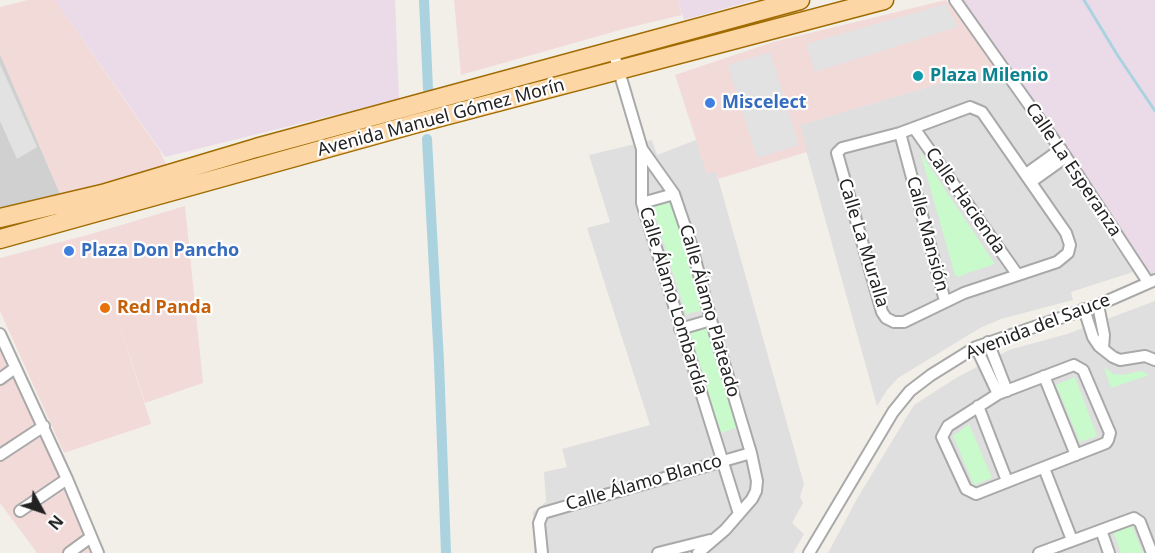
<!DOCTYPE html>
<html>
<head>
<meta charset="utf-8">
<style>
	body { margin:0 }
	#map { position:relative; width:1155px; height:553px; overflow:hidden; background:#f2efe9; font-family:"Noto Sans",sans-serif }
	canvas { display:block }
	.north { position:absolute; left:12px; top:481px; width:60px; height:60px; -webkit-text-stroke:4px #fff; paint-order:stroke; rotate:130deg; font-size:16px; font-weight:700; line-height:24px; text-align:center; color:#222 }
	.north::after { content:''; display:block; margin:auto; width:21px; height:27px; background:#222; clip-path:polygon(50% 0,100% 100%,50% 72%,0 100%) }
</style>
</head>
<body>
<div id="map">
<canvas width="1155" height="553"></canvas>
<div class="north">N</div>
</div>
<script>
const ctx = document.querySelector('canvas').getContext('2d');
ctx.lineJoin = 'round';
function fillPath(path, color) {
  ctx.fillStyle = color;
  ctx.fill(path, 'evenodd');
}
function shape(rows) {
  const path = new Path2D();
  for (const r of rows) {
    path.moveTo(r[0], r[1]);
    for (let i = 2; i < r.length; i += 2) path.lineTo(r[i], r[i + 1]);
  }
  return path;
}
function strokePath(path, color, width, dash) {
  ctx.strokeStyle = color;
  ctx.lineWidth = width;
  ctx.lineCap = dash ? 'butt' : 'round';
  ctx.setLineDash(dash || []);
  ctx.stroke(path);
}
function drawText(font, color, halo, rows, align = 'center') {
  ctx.font = font + ' "Noto Sans",sans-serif';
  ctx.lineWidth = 4.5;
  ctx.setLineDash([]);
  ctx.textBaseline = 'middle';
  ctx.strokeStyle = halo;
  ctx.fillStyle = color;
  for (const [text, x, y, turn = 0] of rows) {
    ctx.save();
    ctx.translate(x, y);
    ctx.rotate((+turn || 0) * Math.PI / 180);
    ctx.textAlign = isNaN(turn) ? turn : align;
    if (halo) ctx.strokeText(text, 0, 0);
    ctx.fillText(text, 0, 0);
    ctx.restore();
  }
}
const residential = shape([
	[995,67,1133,272,1071,292,1073,300,1001,319,980,328,898,378,887,390,877,406,799,125],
	[652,140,657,155,696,140,707,173,716,171,804,484,800,497,803,503,792,523,804,534,793,553,534,553,533,512,546,502,544,472,567,467,562,449,650,425,587,228,610,222,589,155],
	[1155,301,1155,553,828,553,858,497,914,405,956,378,1009,350,1067,334]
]);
const commercial = shape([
	[28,0,55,0,160,151,167,166,60,194,0,54,0,7],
	[454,0,678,0,682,15,627,28,461,75],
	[946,0,995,67,800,125,807,152,718,179,716,171,707,174,675,75,773,42],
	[185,206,203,383,145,403,113,304,151,424,64,453,0,311,0,258,91,234],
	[0,343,94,553,37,553,0,503]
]);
const industrial = shape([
	[55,0,395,0,399,99,165,157],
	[678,0,755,0,684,20],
	[959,0,1155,0,1155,279,1105,230,951,2]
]);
const religious = shape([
	[0,54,60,194,0,211]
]);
const park = shape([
	[920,152,995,264,965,274,959,277,955,275],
	[672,200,703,310,686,314,652,206],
	[708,326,738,427,721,433,690,332],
	[1104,367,1113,374,1123,375,1141,371,1149,375,1111,388],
	[1075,377,1097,436,1080,442,1056,385],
	[969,424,992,478,974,485,953,436],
	[1131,524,1143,553,1121,553,1113,531]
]);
const parking = shape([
	[946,4,958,27,815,72,806,44],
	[770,52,799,145,757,158,728,65],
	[0,64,37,147,17,159,0,121]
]);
const stream = shape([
	[1084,0,1118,56,1155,111]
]);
const canal = shape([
	[424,0,428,89],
	[427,139,439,362,446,553]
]);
const minor = shape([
	[955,0,1066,157,1148,282],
	[613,51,642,149,642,203,739,514],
	[970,107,982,112,1066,233,1070,245,1068,253,1057,262,964,293,904,322,894,322,886,318,882,312,837,153,842,148,900,133,970,107],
	[914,128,1017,274],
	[900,133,945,301],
	[642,149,674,194,691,244,711,320,751,453,757,481,756,491,752,499,725,530,698,553],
	[1026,174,1061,149],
	[1031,182,1066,157],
	[642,203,674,194],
	[1098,305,1104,335,1103,348],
	[1084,309,1093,337,1099,346,1113,357,1120,360,1145,356,1155,360],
	[680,329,711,320],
	[0,334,67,479,98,553],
	[988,342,1007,391],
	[976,347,998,394],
	[1074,365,1083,370,1110,433,1108,440,1106,443,976,494,966,489,942,437,948,426,998,394,1074,365],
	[1044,376,1076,455],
	[0,379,15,368],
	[978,406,1007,481],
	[0,455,44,426],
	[1044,468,1072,540],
	[20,511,67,479],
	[1101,530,1109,553],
	[69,553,91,537],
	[542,553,539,523,543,513,751,453],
	[658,553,710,540],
	[809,553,893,412,910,391,931,375,976,347,1098,305,1155,280],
	[1039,553,1134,518,1140,522,1152,553]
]);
const primary = shape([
	[0,218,102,194,256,148,800,0],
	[0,239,414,124,884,0]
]);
const markers = [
	[918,76,6,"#0f9aa8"],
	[710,103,6,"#3f7fe0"],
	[69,251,6,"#3f7fe0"],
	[105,308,6,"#e8710a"]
];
const cultureNames = [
	["Plaza Milenio",930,76]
];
const shopNames = [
	["Miscelect",722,103],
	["Plaza Don Pancho",81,251]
];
const streetNames = [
	["Avenida Manuel Gómez Morín",441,118,-15],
	["Calle La Esperanza",1073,170,56],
	["Calle Hacienda",965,201,55],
	["Calle Mansión",927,234,75],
	["Calle La Muralla",863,243,73],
	["Calle Álamo Lombardía",673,301,73],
	["Calle Álamo Plateado",709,311,74],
	["Avenida del Sauce",1038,327,-21],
	["Calle Álamo Blanco",644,483,-16]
];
const foodNames = [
	["Red Panda",117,308]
];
fillPath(residential, '#e0dfdf');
fillPath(commercial, '#f2dad9');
fillPath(industrial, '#ebdbe8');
fillPath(religious, '#d0d0d0');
fillPath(park, '#c8facc');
fillPath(parking, '#e2e2e2');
strokePath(stream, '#aad3df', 3);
strokePath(canal, '#aad3df', 10);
strokePath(minor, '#a9a9a9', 14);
strokePath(primary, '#a06b00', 21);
strokePath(minor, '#fff', 10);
strokePath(primary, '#fcd6a4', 18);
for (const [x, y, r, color] of markers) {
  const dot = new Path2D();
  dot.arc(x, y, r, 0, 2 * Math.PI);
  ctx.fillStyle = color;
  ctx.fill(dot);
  strokePath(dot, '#fff', 2);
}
drawText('bold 18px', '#0d838f', '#fff', cultureNames, 'left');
drawText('bold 18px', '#366cbe', '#fff', shopNames, 'left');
drawText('18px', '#222', '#fff', streetNames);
drawText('bold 18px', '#c56008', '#fff', foodNames, 'left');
</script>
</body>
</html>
